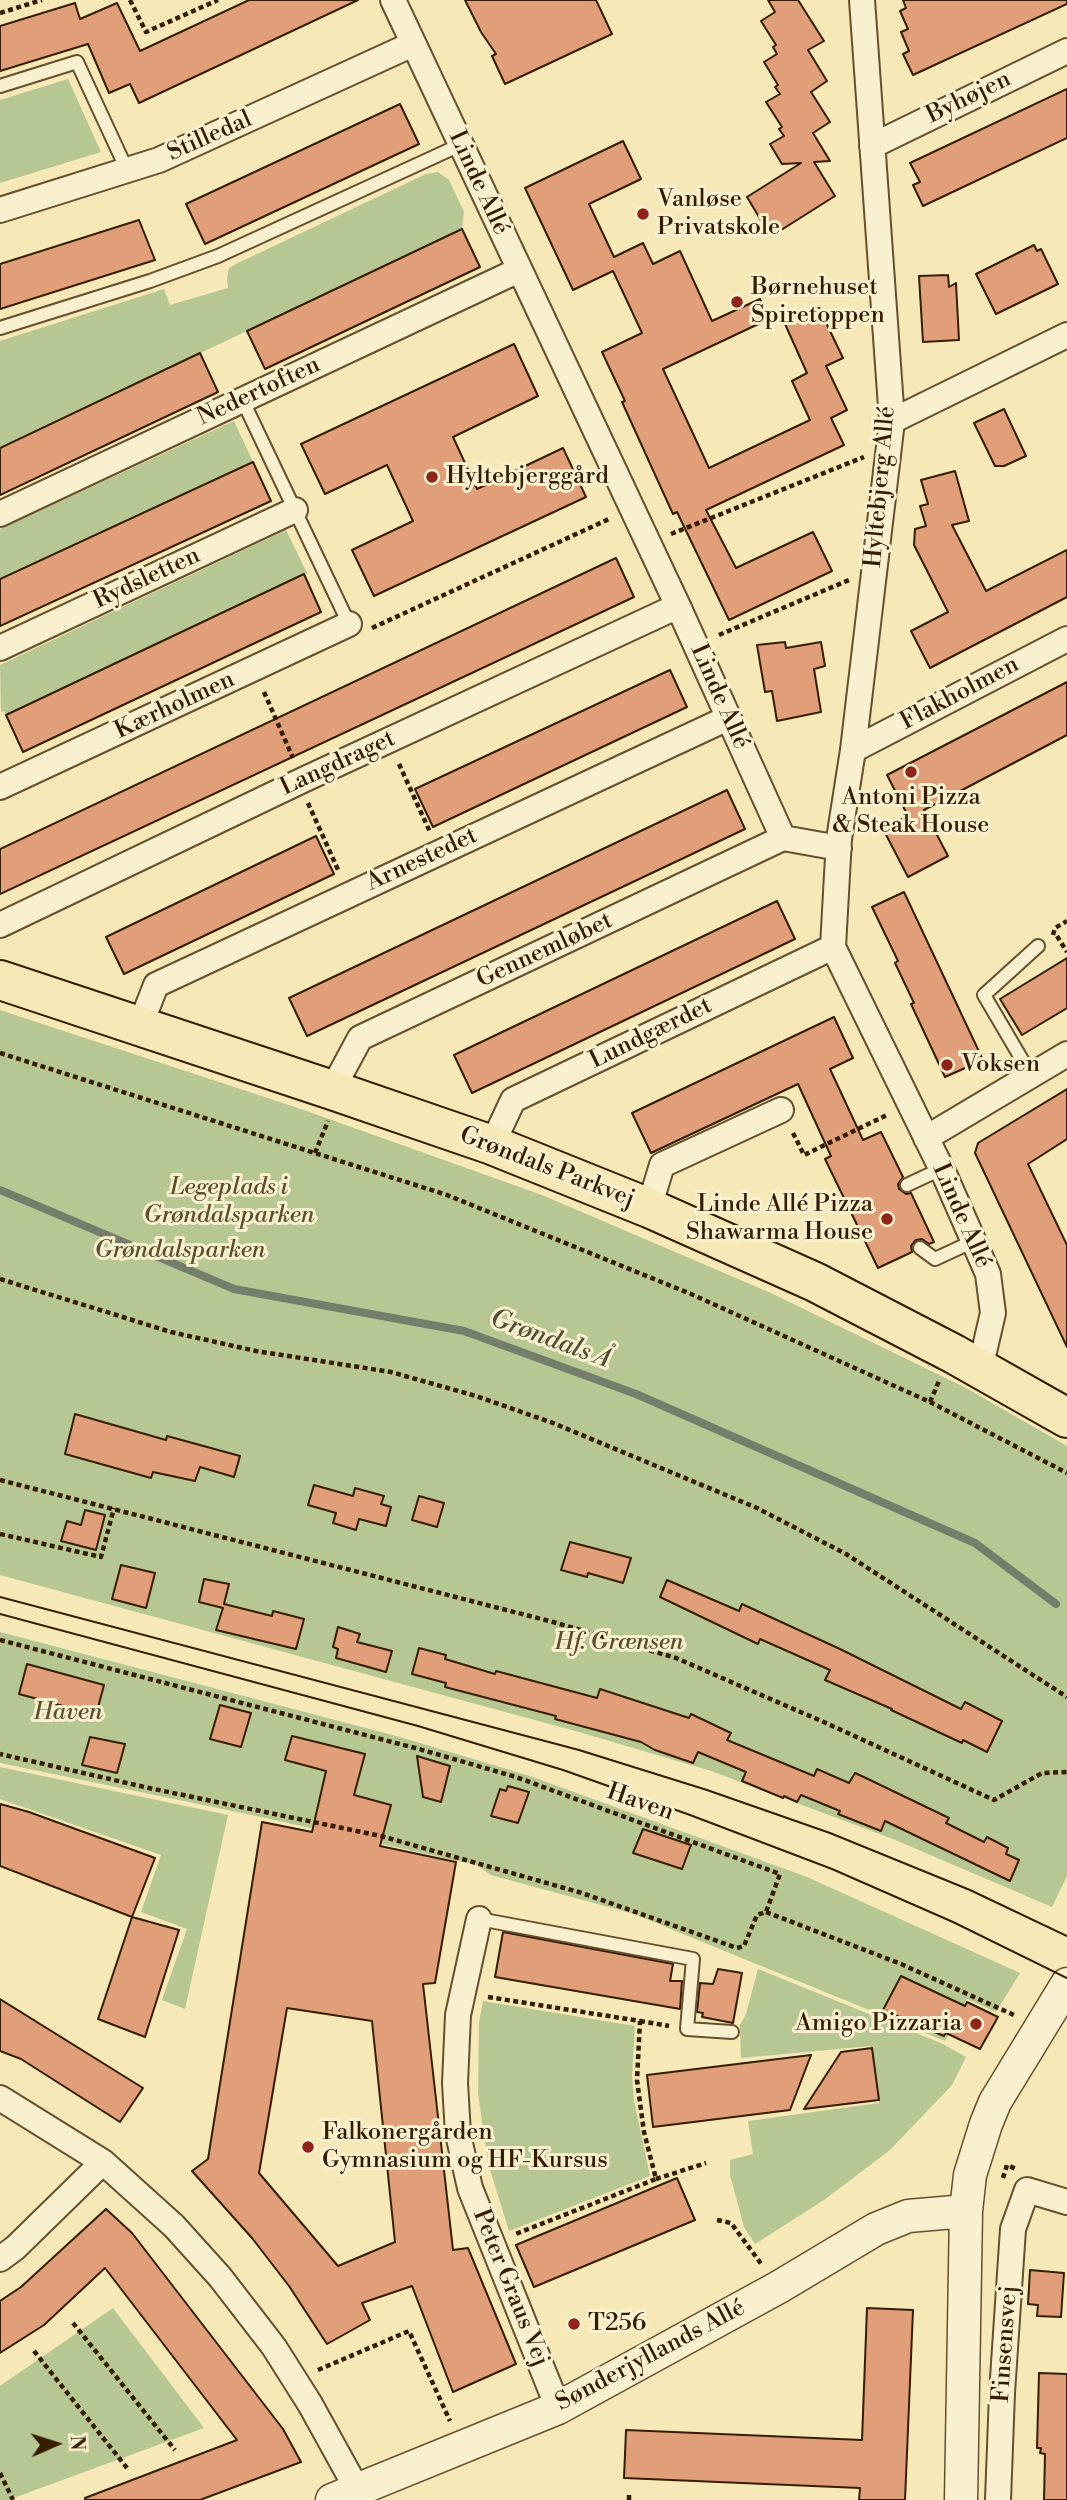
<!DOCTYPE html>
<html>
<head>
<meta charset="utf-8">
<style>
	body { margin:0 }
	#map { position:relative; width:1067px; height:2500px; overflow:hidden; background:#f6e8b7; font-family:"Libre Bodoni",serif }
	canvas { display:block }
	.north { position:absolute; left:21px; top:2409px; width:70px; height:70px; -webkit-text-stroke:5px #f9f0d0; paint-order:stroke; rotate:87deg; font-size:19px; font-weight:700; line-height:28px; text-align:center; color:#361d00 }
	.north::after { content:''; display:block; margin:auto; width:24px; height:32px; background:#361d00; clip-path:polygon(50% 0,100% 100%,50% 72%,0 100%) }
</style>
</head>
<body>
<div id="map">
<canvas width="1067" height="2500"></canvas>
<div class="north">N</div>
</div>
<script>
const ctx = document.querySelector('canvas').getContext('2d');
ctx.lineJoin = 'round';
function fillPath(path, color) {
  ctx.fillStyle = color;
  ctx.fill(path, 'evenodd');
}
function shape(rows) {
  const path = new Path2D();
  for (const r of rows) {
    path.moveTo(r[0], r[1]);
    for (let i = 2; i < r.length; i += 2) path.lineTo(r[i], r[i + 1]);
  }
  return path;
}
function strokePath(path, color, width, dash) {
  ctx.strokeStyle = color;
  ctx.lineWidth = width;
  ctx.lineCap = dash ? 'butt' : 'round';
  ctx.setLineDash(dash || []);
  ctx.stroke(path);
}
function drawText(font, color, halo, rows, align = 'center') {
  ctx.font = font + ' "Libre Bodoni",serif';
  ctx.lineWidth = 6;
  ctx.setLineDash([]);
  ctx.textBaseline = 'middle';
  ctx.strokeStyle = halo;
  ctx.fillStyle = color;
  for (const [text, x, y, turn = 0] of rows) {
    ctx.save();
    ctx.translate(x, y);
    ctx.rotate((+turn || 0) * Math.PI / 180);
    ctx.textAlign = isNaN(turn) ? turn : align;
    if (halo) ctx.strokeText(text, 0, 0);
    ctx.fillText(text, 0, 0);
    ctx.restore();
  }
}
const green = shape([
	[68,79,101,152,0,183,0,100],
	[438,172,449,180,464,212,462,229,0,448,0,341,164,289,170,305,228,288,227,278,229,268,238,263,426,174],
	[234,421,253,462,0,579,0,529],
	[286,530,307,573,6,715,4,711,1,712,0,665],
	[0,1010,301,1109,542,1195,771,1293,966,1388,1067,1446,1067,1876,1052,1907,893,1839,711,1771,579,1732,0,1575],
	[0,1632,400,1737,530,1776,807,1877,1020,1973,996,2012,967,1999,945,2041,634,1914,491,1875,476,1865,266,1818,0,1763],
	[0,1767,228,1815,185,2009,162,2000,187,1929,141,1912,161,1855,0,1799],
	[758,1969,943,2044,966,2057,952,2085,890,2150,824,2200,755,2244,744,2227,730,2175,730,2160,753,2154,748,2121,879,2103,871,2046,741,2058,740,2025,746,2014],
	[483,2001,635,2026,632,2076,634,2101,650,2176,509,2231,488,2163,478,2093,479,2023],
	[113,2308,204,2428,8,2500,0,2500,0,2386]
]);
const stream = shape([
	[0,1190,234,1289,464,1331,636,1394,975,1543,1056,1604]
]);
const building = shape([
	[249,0,358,0,139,103,130,84,109,93,88,44,0,71,0,26,75,3,80,19,117,3,140,51,249,0],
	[465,0,596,0,612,34,505,84,492,56,496,54,481,32,465,0],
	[768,0,798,0,824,41,808,50,827,81,811,92,830,122,813,133,830,161,814,162,835,196,778,232,776,228,768,232,747,197,801,163,782,164,770,144,784,136,779,129,782,127,766,102,780,94,775,87,778,85,764,62,777,54,773,47,776,45,761,21,775,12,768,0],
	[903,0,1067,0,1067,4,913,75,903,54,909,51,901,32,908,29,900,11,906,8,903,0],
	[1067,89,1067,138,923,206,913,185,920,182,910,163,1067,89],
	[400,104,419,144,205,244,186,204,400,104],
	[623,141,641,179,589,204,614,257,643,243,653,264,680,251,712,321,760,299,769,319,663,369,709,468,810,420,792,381,807,373,785,324,819,308,843,358,826,366,847,410,831,418,844,445,706,510,736,568,813,532,832,571,729,620,677,512,673,514,662,490,622,402,625,401,602,352,642,333,613,271,573,290,525,188,623,141],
	[139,220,155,260,0,309,0,264,139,220],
	[462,229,480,267,265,369,247,331,462,229],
	[1034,245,1037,251,1041,249,1058,284,996,314,976,274,1034,245],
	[948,275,949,287,956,283,959,340,923,342,919,276,948,275],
	[514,344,538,396,453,437,477,489,563,448,586,497,374,596,352,550,413,521,387,465,325,494,301,444,514,344],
	[200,353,218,392,0,495,0,448,200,353],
	[1004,409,1026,456,1004,466,995,466,974,423,1004,409],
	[253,462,271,501,0,626,0,579,253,462],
	[955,471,969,521,952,525,986,591,1067,550,1067,597,930,668,911,631,948,612,914,545,915,529,926,526,920,506,928,504,921,480,955,471],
	[616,558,634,597,0,894,0,849,616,558],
	[304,574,321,612,23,752,6,715,304,574],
	[785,642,786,648,821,642,825,666,814,669,821,712,777,721,772,691,765,692,757,645,785,642],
	[670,670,687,707,433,827,415,789,670,670],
	[1067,682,1067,735,924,810,948,856,908,877,883,829,908,816,887,775,1067,682],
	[727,790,745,829,307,1036,289,998,727,790],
	[316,836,334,874,124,974,106,937,316,836],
	[904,892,983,1060,945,1077,911,1004,914,1003,895,963,898,961,872,907,904,892],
	[777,901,795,939,472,1093,454,1055,777,901],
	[1067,958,1067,1008,1022,1035,1000,999,1067,958],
	[834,1017,853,1058,830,1069,863,1140,881,1132,903,1177,898,1184,899,1189,906,1194,911,1193,934,1242,929,1244,922,1239,916,1240,911,1246,912,1252,878,1268,825,1159,831,1156,798,1084,651,1153,632,1113,834,1017],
	[1067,1089,1067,1139,1028,1164,1067,1245,1067,1347,975,1153,978,1143,1067,1089],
	[75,1414,166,1440,167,1436,240,1456,234,1477,200,1467,195,1481,153,1472,151,1478,65,1454,75,1414],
	[314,1485,353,1496,355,1488,384,1496,381,1504,391,1507,386,1526,359,1519,356,1530,333,1523,336,1513,308,1505,314,1485],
	[419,1496,444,1503,437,1527,412,1520,419,1496],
	[85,1510,105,1515,96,1550,61,1541,67,1521,81,1525,85,1510],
	[570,1542,631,1558,623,1583,588,1573,587,1577,561,1570,570,1542],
	[121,1565,155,1573,146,1608,112,1599,121,1565],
	[204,1579,229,1584,224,1604,272,1616,273,1611,304,1619,296,1649,216,1630,223,1608,199,1602,204,1579],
	[667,1580,739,1611,742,1604,840,1649,961,1709,965,1702,1002,1721,987,1752,963,1740,962,1743,891,1710,892,1709,825,1680,830,1670,760,1639,758,1644,660,1597,667,1580],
	[338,1627,360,1634,357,1642,392,1651,386,1672,336,1658,338,1649,333,1647,338,1627],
	[419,1648,446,1655,445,1659,495,1674,496,1671,597,1698,600,1689,689,1718,691,1714,731,1733,727,1740,814,1776,817,1769,849,1783,855,1773,868,1779,949,1818,946,1823,984,1842,987,1837,1008,1848,1006,1854,1019,1860,1010,1881,885,1821,881,1831,838,1814,840,1811,801,1795,797,1802,784,1796,783,1798,742,1781,746,1772,698,1752,693,1763,655,1750,641,1742,555,1719,556,1716,445,1687,446,1683,412,1674,419,1648],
	[27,1664,104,1685,96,1715,19,1694,27,1664],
	[220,1705,251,1713,241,1747,210,1739,220,1705],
	[292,1736,365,1754,354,1795,391,1805,380,1846,456,1862,435,1983,423,1984,453,2250,468,2248,516,2364,453,2392,412,2286,362,2303,370,2320,327,2344,289,2286,252,2238,192,2171,208,2159,262,1822,312,1832,326,1771,285,1760,292,1736],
	[287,2008,372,2021,395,2242,338,2266,259,2173,287,2008],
	[90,1737,125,1744,117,1773,82,1765,90,1737],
	[417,1756,450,1766,441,1802,423,1797,417,1756],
	[508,1786,529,1792,518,1823,491,1816,500,1789,506,1791,508,1786],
	[0,1804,29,1812,155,1858,132,1917,0,1866,0,1804],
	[643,1829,691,1845,682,1869,633,1853,643,1829],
	[132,1917,179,1930,145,2037,98,2019,132,1917],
	[503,1932,673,1964,670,1981,682,1981,680,2009,495,1977,503,1932],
	[718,1969,742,1973,733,2023,702,2017,703,2013,697,2012,700,1983,713,1984,718,1969],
	[901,1976,965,2006,967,2002,998,2017,980,2049,946,2033,944,2036,883,2010,901,1976],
	[0,1999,143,2088,120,2122,21,2059,0,2051,0,1999],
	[872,2048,879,2100,804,2109,841,2052,872,2048],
	[811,2055,790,2110,653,2127,647,2075,811,2055],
	[677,2178,695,2220,534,2287,516,2245,677,2178],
	[106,2209,132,2233,283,2429,301,2462,200,2500,85,2500,85,2498,237,2440,105,2268,44,2325,0,2353,0,2301,21,2287,106,2209],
	[1030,2270,1064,2273,1061,2317,1037,2316,1038,2305,1028,2304,1030,2270],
	[867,2308,913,2310,905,2500,859,2500,860,2488,624,2478,626,2430,862,2440,867,2308],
	[1039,2373,1067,2374,1067,2500,1044,2500,1045,2454,1040,2453,1041,2448,1037,2448,1039,2373]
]);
const path = shape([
	[130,0,146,32,218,0],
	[0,13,42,0],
	[671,534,864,457],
	[372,628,609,519],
	[719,635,849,580],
	[264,692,293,758],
	[399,764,430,832],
	[308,803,339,872],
	[1053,935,1055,928,1067,921],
	[1057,936,1067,952],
	[0,1053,447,1195,691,1294,930,1402,1067,1473],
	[793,1133,804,1155,887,1115],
	[315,1153,328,1121],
	[0,1279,171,1332,256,1351,391,1372,476,1396,553,1423,757,1508,846,1554,1067,1697],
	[930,1402,939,1381],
	[0,1480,553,1622,676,1658,826,1723,994,1800,1042,1773,1067,1772],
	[0,1534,101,1557,114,1508],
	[0,1640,419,1749,516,1777,780,1874,766,1912,757,1915,744,1946,737,1948,582,1893,381,1836,149,1788,0,1754],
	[766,1912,901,1964,1014,2015],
	[488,1997,640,2021,637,2080,644,2132,656,2179,513,2235],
	[640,2021,669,2026],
	[1003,2178,1007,2165,1016,2169],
	[656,2179,706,2163],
	[717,2220,731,2223,762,2265],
	[73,2323,175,2450],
	[34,2351,127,2468],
	[318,2370,409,2331,450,2421],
	[0,2473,13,2500],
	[629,2500,629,2493]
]);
const service = shape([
	[0,86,77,62,127,170],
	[0,328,150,281,218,256,460,145],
	[242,399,349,624],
	[1031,1075,984,995,1038,946],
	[907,1185,941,1169],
	[920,1248,935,1259,974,1241],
	[479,1919,693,1959,687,2029,732,2032]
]);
const minor = shape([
	[393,0,678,606,783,838,839,848],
	[862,0,892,421,853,750,839,839,833,947,945,1176,988,1274,993,1313,980,1369],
	[872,146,1067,51],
	[0,210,159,160,413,44],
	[892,421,1067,335],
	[0,514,519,270],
	[0,648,295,510],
	[853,750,1067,639],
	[0,787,349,624],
	[0,925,303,780,678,606],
	[140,1026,156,985,728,718],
	[332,1090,360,1038,783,838],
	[926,1138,1067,1054],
	[492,1145,513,1100,833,947],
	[649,1208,662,1165,781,1110],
	[479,1919,458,2015,455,2083,458,2134,470,2188,558,2408],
	[0,2098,103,2162,174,2226,220,2277,274,2347,310,2404,363,2500],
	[0,2259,15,2248,103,2162],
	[998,2500,1002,2393,1013,2229,1027,2190,1067,2202]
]);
const tertiary = shape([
	[332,2500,558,2408,779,2287,876,2229,908,2216,966,2211],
	[961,2500,966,2211,970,2175,986,2124,995,2102,1067,1984]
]);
const primary = shape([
	[0,980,332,1090,492,1145,649,1208,815,1282,954,1354,1067,1418]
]);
const tram = shape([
	[0,1597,579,1750,707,1790,830,1833,970,1890,1067,1936],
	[0,1614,418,1726,563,1770,690,1815,832,1869,953,1922,1067,1978]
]);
const markers = [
	[643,214,7,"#8f2418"],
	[737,302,7,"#8f2418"],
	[432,477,7,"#8f2418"],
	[911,772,7,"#8f2418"],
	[947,1065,7,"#8f2418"],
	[887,1219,7,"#8f2418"],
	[976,2024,7,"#8f2418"],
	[308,2147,7,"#8f2418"],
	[574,2324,7,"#8f2418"]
];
const streetNames = [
	["Byhøjen",969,98,-26],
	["Stilledal",210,137,-24],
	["Linde Allé",478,183,65],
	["Nedertoften",259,392,-25],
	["Hyltebjerg Allé",881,487,-85],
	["Rydsletten",147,579,-25],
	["Flakholmen",960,694,-28],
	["Linde Allé",719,697,66],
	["Kærholmen",175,706,-25],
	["Langdraget",338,764,-25],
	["Arnestedet",422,860,-25],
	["Gennemløbet",545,951,-25],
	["Lundgærdet",651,1034,-26],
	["Grøndals Parkvej",547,1168,21],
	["Linde Allé",961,1216,66],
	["Haven",640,1803,19],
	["Peter Graus Vej",510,2288,68],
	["Finsensvej",1006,2344,-86],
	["Sønderjyllands Allé",651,2356,-28]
];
const poiNames = [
	["Vanløse",657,200],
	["Privatskole",657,228],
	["Børnehuset",751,288],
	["Spiretoppen",751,316],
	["Hyltebjerggård",446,477],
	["Antoni Pizza",911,798,"center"],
	["& Steak House",911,826,"center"],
	["Voksen",961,1065],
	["Linde Allé Pizza",873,1205,"right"],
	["Shawarma House",873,1233,"right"],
	["Amigo Pizzaria",962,2024,"right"],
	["Falkonergården",322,2133],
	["Gymnasium og HF-Kursus",322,2161],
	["T256",588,2324]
];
const parkNames = [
	["Legeplads i",229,1188],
	["Grøndalsparken",229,1216],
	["Grøndalsparken",180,1251],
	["Hf. Grænsen",619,1643],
	["Haven",68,1713]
];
const waterNames = [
	["Grøndals Å",550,1340,20]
];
fillPath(green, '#b6c793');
strokePath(stream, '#747e6b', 8);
fillPath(building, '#e09e79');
strokePath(building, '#361d00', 2);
strokePath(service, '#66502e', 16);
strokePath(minor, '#66502e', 28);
strokePath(tertiary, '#66502e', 35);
strokePath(primary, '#361d00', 42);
strokePath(path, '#361d00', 4.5, [5, 3.5]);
strokePath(service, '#f9f0d0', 12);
strokePath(minor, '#f9f0d0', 24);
strokePath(tertiary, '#f9f0d0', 32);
strokePath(primary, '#f6e8b7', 38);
strokePath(tram, '#361d00', 2);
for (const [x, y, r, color] of markers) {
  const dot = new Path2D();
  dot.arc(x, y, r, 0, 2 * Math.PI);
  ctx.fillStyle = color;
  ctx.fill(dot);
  strokePath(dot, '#f9f0d0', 2.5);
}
drawText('24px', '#361d00', '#f9f0d0', streetNames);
drawText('24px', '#361d00', '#f9f0d0', poiNames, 'left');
drawText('italic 24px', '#5c502c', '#f9f0d0', parkNames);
drawText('italic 26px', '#554e36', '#f9f0d0', waterNames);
</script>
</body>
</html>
